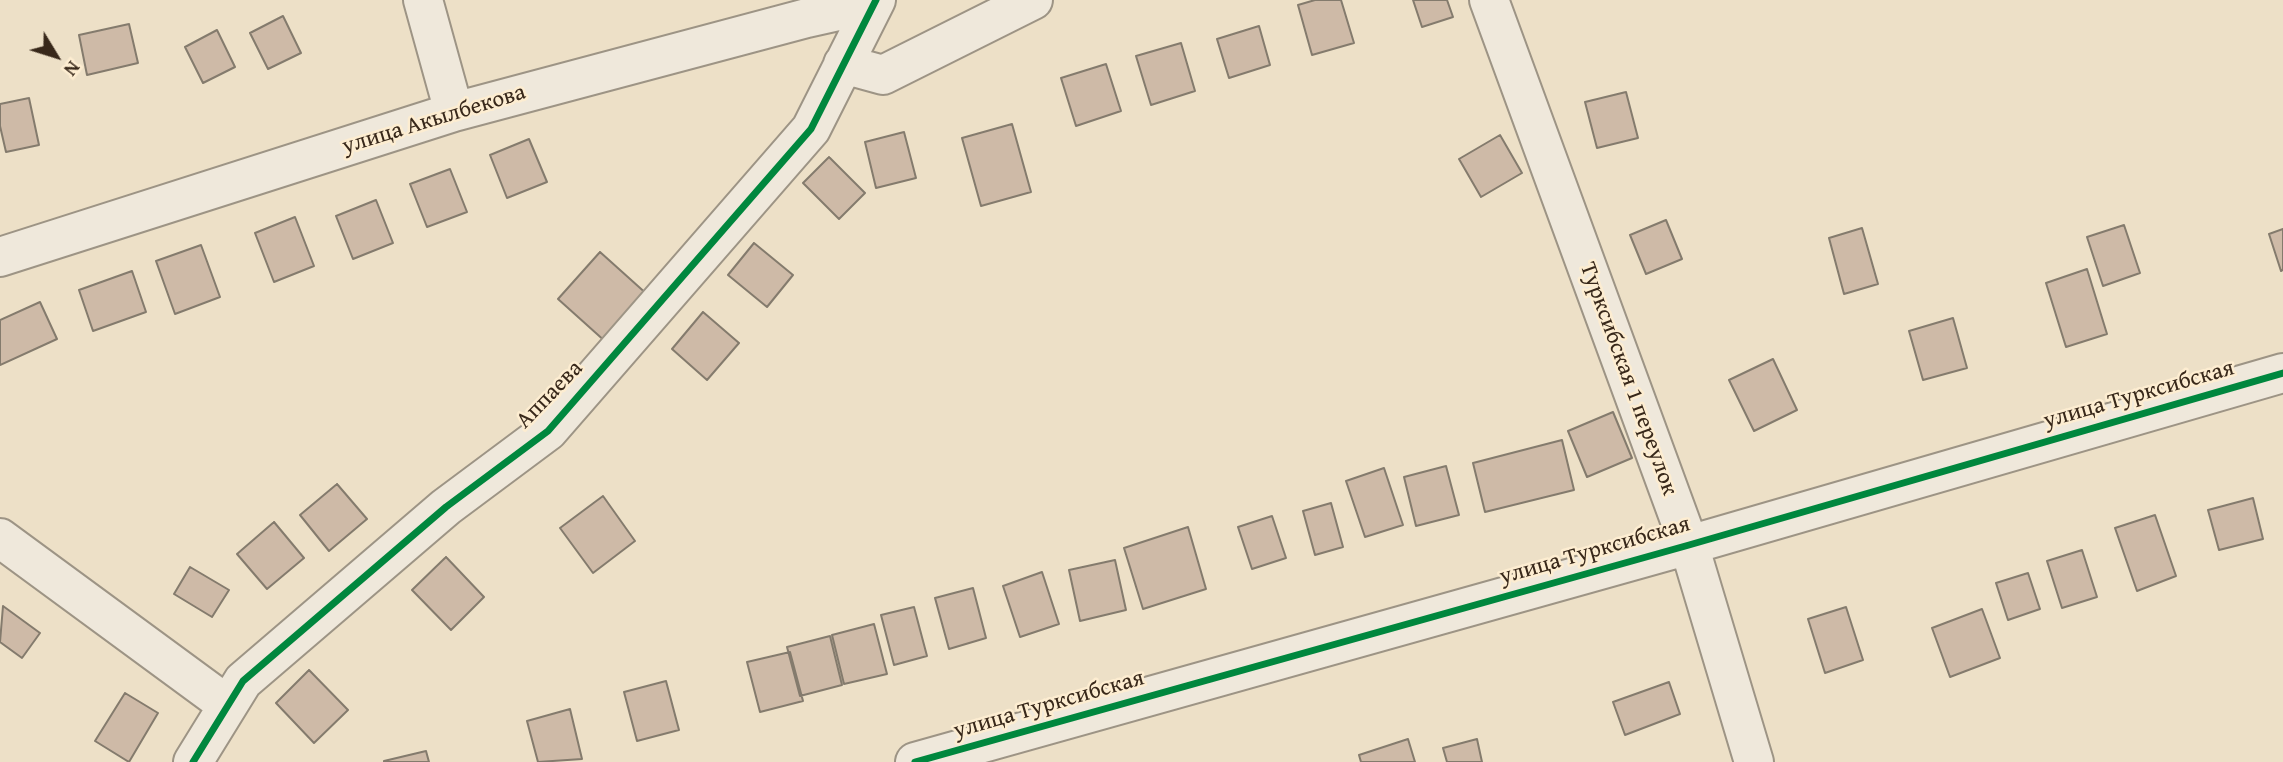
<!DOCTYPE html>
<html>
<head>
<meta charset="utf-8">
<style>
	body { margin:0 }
	#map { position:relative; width:2283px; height:762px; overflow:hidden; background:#ede0c7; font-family:"Gentium Book Plus",serif }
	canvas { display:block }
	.north { position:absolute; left:21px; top:21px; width:70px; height:70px; -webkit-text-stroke:5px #fdedd1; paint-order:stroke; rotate:128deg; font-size:19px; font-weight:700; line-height:28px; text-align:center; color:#38281a }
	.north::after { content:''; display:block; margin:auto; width:24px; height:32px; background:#38281a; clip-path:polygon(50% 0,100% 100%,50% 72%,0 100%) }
</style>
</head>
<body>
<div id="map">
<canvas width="2283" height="762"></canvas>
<div class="north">N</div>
</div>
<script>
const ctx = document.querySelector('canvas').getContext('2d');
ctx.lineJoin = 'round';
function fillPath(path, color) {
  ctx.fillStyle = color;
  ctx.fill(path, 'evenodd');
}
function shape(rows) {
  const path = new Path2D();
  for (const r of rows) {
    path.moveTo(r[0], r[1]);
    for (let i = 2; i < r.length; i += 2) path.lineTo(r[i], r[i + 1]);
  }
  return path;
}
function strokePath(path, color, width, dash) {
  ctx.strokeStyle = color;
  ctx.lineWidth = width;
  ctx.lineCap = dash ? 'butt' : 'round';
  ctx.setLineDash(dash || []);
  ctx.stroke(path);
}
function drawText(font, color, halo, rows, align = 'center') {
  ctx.font = font + ' "Gentium Book Plus",serif';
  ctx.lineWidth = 5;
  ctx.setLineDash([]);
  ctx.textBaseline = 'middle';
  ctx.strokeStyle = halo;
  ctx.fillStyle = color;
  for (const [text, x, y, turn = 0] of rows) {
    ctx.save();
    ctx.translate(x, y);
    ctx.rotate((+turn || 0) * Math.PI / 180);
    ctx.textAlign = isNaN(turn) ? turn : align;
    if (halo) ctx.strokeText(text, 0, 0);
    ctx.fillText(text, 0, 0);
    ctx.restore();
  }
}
const building = shape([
	[1315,0,1341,0,1354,43,1312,55,1298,5,1315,0],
	[1413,0,1447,0,1453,17,1422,27,1413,0],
	[283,16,301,53,268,69,250,33,283,16],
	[129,24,138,63,87,75,79,35,129,24],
	[1259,26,1270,65,1229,78,1217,39,1259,26],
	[217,30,235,67,203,83,185,47,217,30],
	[1181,43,1195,91,1151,105,1136,56,1181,43],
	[1106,64,1121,111,1076,126,1061,78,1106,64],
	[1626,92,1638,138,1597,148,1585,102,1626,92],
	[29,98,39,145,6,152,0,126,0,104,29,98],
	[1012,124,1031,192,981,206,962,138,1012,124],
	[904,132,916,178,876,188,865,142,904,132],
	[1500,135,1522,173,1481,197,1459,159,1500,135],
	[529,139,547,182,507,198,490,155,529,139],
	[829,157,865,193,839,219,803,183,829,157],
	[450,169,467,212,427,227,410,184,450,169],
	[376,200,393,243,353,259,336,216,376,200],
	[295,217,314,266,274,282,255,233,295,217],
	[1666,220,1682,259,1646,274,1630,235,1666,220],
	[2124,225,2140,273,2103,286,2087,237,2124,225],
	[1862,228,1878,284,1844,294,1829,238,1862,228],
	[2283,229,2283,270,2281,271,2269,234,2283,229],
	[754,243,793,275,767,307,728,275,754,243],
	[201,245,220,297,175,314,156,261,201,245],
	[600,252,649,296,607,343,558,299,600,252],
	[2087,269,2107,334,2066,347,2046,283,2087,269],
	[132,271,146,312,93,331,79,290,132,271],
	[40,302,57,339,0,365,0,320,40,302],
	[703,312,739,343,707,380,672,349,703,312],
	[1953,318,1967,368,1923,380,1909,331,1953,318],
	[1773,359,1797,410,1754,431,1729,380,1773,359],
	[1613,412,1632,458,1587,477,1568,431,1613,412],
	[1562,440,1574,490,1485,512,1473,463,1562,440],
	[1446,466,1459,515,1416,526,1404,477,1446,466],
	[1384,468,1403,525,1365,537,1346,481,1384,468],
	[337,484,367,519,329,551,300,515,337,484],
	[603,496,635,541,593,573,560,528,603,496],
	[2253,498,2263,539,2219,550,2208,510,2253,498],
	[1331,503,1343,547,1315,555,1303,511,1331,503],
	[2155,515,2176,576,2137,591,2115,528,2155,515],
	[1272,516,1286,558,1252,569,1238,527,1272,516],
	[274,522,304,558,267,589,237,554,274,522],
	[1188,527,1206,589,1143,609,1124,548,1188,527],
	[2082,550,2097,597,2062,608,2047,561,2082,550],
	[446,557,484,597,451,630,412,590,446,557],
	[1115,560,1126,610,1080,621,1069,570,1115,560],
	[190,567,229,590,212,617,174,594,190,567],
	[1042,572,1059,624,1020,637,1003,586,1042,572],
	[2028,573,2040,609,2008,620,1996,583,2028,573],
	[973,588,986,638,949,649,935,598,973,588],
	[3,606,40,633,22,658,0,642,3,606],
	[914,607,927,656,894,665,881,615,914,607],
	[1846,607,1863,660,1825,673,1808,619,1846,607],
	[1982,609,2000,658,1950,677,1932,628,1982,609],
	[874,624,887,674,844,684,832,635,874,624],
	[830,636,842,685,800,696,787,647,830,636],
	[790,652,803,701,760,712,747,662,790,652],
	[309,670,348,710,314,743,276,703,309,670],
	[666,681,679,730,637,741,624,692,666,681],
	[1669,682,1680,714,1625,735,1613,702,1669,682],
	[125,693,158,713,129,762,95,741,125,693],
	[570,709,582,759,538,762,527,721,570,709],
	[1408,739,1415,762,1361,762,1359,755,1408,739],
	[1477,739,1482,762,1447,762,1443,748,1477,739],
	[426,751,429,762,384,762,384,761,426,751]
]);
const minor = shape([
	[423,0,454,112],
	[1489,0,1689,545,1754,762],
	[843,64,883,75,1033,0],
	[0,257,454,112,807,18,874,3],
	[0,538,226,704],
	[193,762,243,681,446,507,548,431,811,129,876,0],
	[915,762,1689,545,2283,373]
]);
const cycleway = shape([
	[193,762,243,681,446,507,548,431,811,129,876,0],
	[915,762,1689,545,2283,373]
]);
const streetNames = [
	["улица Акылбекова",434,120,-17],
	["Турксибская 1 переулок",1628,379,70],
	["Аппаева",550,395,-46],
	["улица Турксибская",2139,395,-16],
	["улица Турксибская",1595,551,-16],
	["улица Турксибская",1049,705,-16]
];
fillPath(building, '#cebaa7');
strokePath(building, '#847b6d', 2);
strokePath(minor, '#9d9485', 42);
strokePath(minor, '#efe8db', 38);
strokePath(cycleway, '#00873e', 7);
drawText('23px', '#38281a', '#fdedd1', streetNames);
</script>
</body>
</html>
